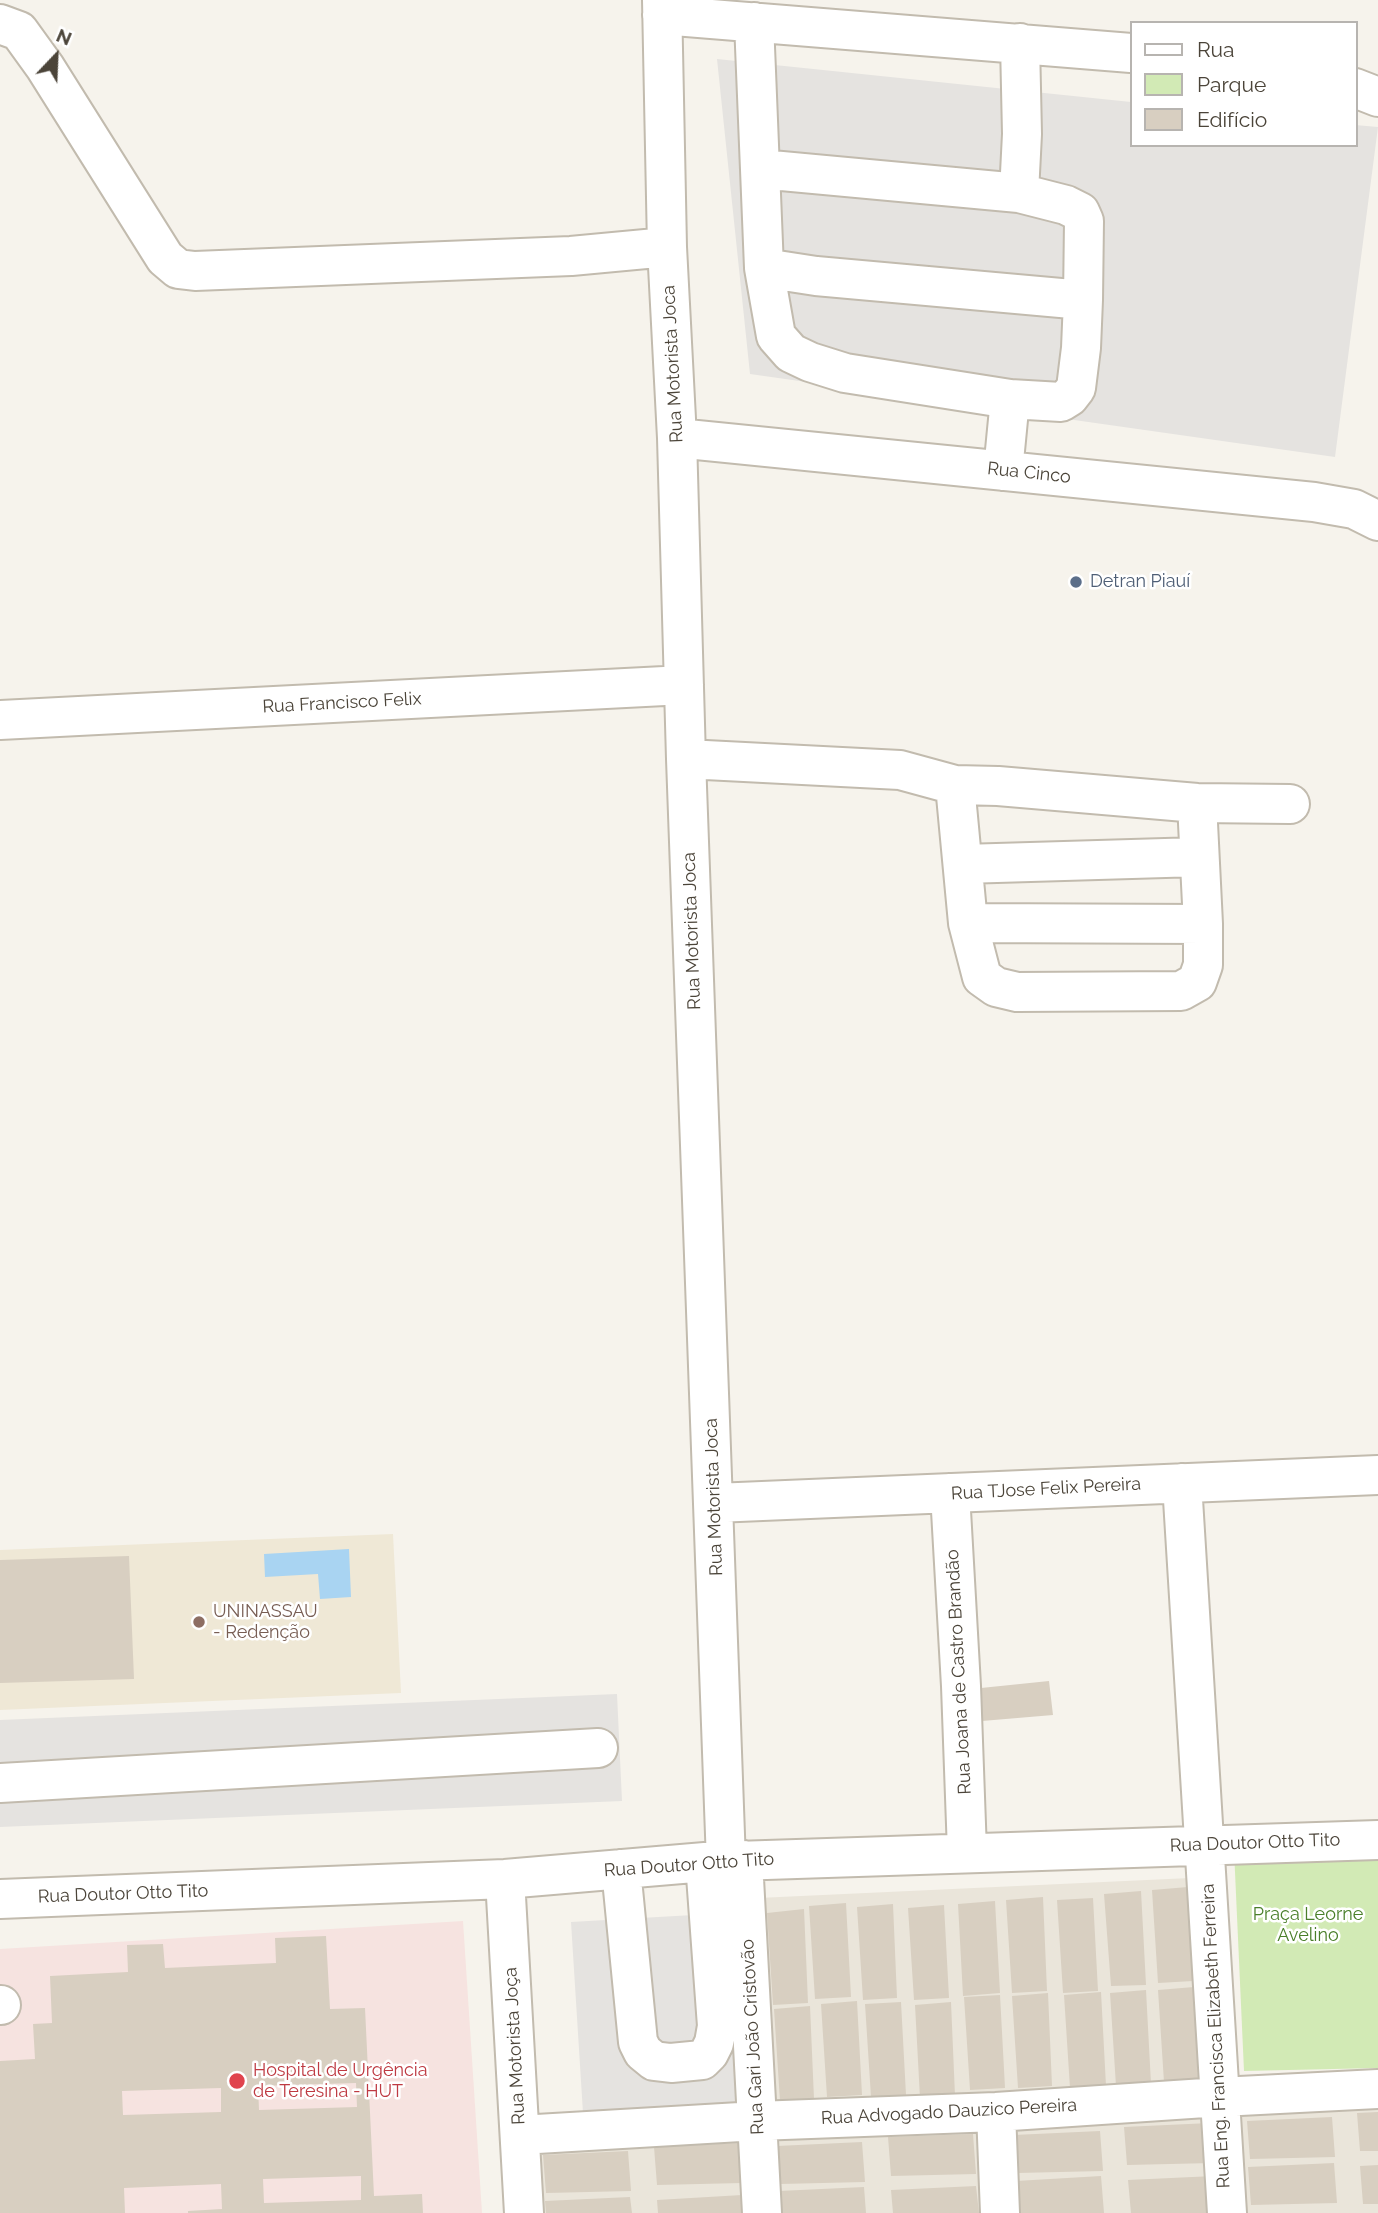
<!DOCTYPE html>
<html>
<head>
<meta charset="utf-8">
<style>
	body { margin:0 }
	#map { position:relative; width:1378px; height:2213px; overflow:hidden; background:#f6f3ec; font-family:Raleway,sans-serif }
	canvas { display:block }
	.legend { position:absolute; left:1130px; top:21px; width:228px; height:126px; box-sizing:border-box; background:#fff; border:2px solid #b7b4b0; margin:0; padding:9px 12px; list-style:none; font-size:21px; color:#4b4439 }
	.legend li { display:flex; align-items:center; gap:14px; height:35px }
	.legend b { width:35px; border:2px solid #b7b4b0 }
	.north { position:absolute; left:21px; top:21px; width:70px; height:70px; -webkit-text-stroke:5px #fff; paint-order:stroke; rotate:23deg; font-size:19px; font-weight:700; line-height:28px; text-align:center; color:#4b4439 }
	.north::after { content:''; display:block; margin:auto; width:24px; height:32px; background:#4b4439; clip-path:polygon(50% 0,100% 100%,50% 72%,0 100%) }
</style>
</head>
<body>
<div id="map">
<canvas width="1378" height="2213"></canvas>
<ul class="legend">
<li><b style="height:9px;background:#fff"></b>Rua</li>
<li><b style="height:19px;background:#d2eab5"></b>Parque</li>
<li><b style="height:19px;background:#d8cfc1"></b>Edifício</li>
</ul>
<div class="north">N</div>
</div>
<script>
const ctx = document.querySelector('canvas').getContext('2d');
ctx.lineJoin = 'round';
function fillPath(path, color) {
  ctx.fillStyle = color;
  ctx.fill(path, 'evenodd');
}
function shape(rows) {
  const path = new Path2D();
  for (const r of rows) {
    path.moveTo(r[0], r[1]);
    for (let i = 2; i < r.length; i += 2) path.lineTo(r[i], r[i + 1]);
  }
  return path;
}
function strokePath(path, color, width, dash) {
  ctx.strokeStyle = color;
  ctx.lineWidth = width;
  ctx.lineCap = dash ? 'butt' : 'round';
  ctx.setLineDash(dash || []);
  ctx.stroke(path);
}
function drawText(font, color, halo, rows, align = 'center') {
  ctx.font = font + ' Raleway,sans-serif';
  ctx.lineWidth = 5;
  ctx.setLineDash([]);
  ctx.textBaseline = 'middle';
  ctx.strokeStyle = halo;
  ctx.fillStyle = color;
  for (const [text, x, y, turn = 0] of rows) {
    ctx.save();
    ctx.translate(x, y);
    ctx.rotate((+turn || 0) * Math.PI / 180);
    ctx.textAlign = isNaN(turn) ? turn : align;
    if (halo) ctx.strokeText(text, 0, 0);
    ctx.fillText(text, 0, 0);
    ctx.restore();
  }
}
const residential = shape([
	[1190,1878,1208,2081,771,2103,758,1898],
	[1378,2104,1378,2213,1246,2213,1241,2114],
	[1212,2110,1216,2213,1012,2213,1008,2125],
	[983,2124,987,2213,782,2213,779,2138],
	[739,2136,742,2213,538,2213,535,2150]
]);
const education = shape([
	[393,1534,401,1693,0,1710,0,1550]
]);
const medical = shape([
	[463,1921,482,2213,0,2213,0,1949]
]);
const green = shape([
	[1378,1847,1378,2068,1244,2071,1234,1850]
]);
const parking = shape([
	[717,59,1131,102,1131,145,1355,145,1355,125,1378,127,1335,457,750,374],
	[617,1694,622,1801,0,1827,0,1720],
	[728,1913,740,2104,583,2113,571,1922]
]);
const water = shape([
	[349,1549,351,1597,320,1599,318,1574,265,1577,264,1554]
]);
const building = shape([
	[129,1556,134,1679,0,1683,0,1560],
	[1049,1681,1053,1715,982,1721,981,1688],
	[1188,1887,1193,1981,1158,1983,1152,1890],
	[1141,1891,1146,1985,1111,1986,1104,1894],
	[1043,1897,1047,1991,1012,1993,1006,1900],
	[1093,1898,1098,1991,1063,1993,1057,1900],
	[995,1901,1000,1993,963,1996,958,1904],
	[846,1903,851,1997,815,1999,809,1906],
	[893,1904,897,1998,863,2000,857,1907],
	[944,1905,949,1998,914,2000,908,1908],
	[804,1909,808,2003,773,2005,767,1913],
	[326,1936,330,2009,365,2008,374,2196,422,2194,423,2213,188,2213,188,2211,222,2209,221,2184,124,2188,125,2213,0,2213,0,2061,35,2059,33,2024,52,2023,50,1976,128,1972,127,1945,163,1944,165,1968,276,1963,275,1938],
	[356,2083,357,2107,259,2110,258,2086],
	[221,2088,221,2112,123,2115,122,2091],
	[361,2176,361,2200,264,2203,263,2179],
	[1194,1987,1198,2080,1164,2082,1158,1990],
	[1146,1990,1151,2084,1116,2086,1110,1993],
	[1101,1992,1106,2086,1070,2088,1064,1995],
	[1048,1993,1052,2086,1018,2088,1012,1996],
	[1000,1995,1005,2088,970,2090,964,1997],
	[857,2001,862,2095,827,2097,821,2004],
	[901,2002,906,2095,871,2097,865,2004],
	[951,2002,955,2096,920,2098,915,2005],
	[810,2006,814,2099,780,2101,774,2009],
	[1378,2112,1378,2151,1360,2151,1357,2113],
	[1332,2117,1335,2157,1250,2159,1247,2121],
	[1210,2123,1213,2163,1127,2165,1124,2127],
	[1100,2131,1103,2171,1017,2173,1014,2135],
	[973,2134,976,2174,891,2176,888,2137],
	[862,2142,865,2182,780,2184,777,2146],
	[739,2143,742,2183,657,2185,654,2147],
	[628,2151,631,2191,546,2193,543,2155],
	[1334,2163,1337,2203,1251,2205,1248,2167],
	[1378,2165,1378,2204,1363,2204,1360,2166],
	[1101,2176,1104,2213,1018,2213,1016,2181],
	[1214,2176,1217,2213,1131,2213,1128,2180],
	[976,2186,979,2213,893,2213,891,2190],
	[864,2187,866,2213,780,2213,779,2191],
	[742,2195,744,2213,658,2213,657,2200],
	[630,2197,632,2213,546,2213,545,2201]
]);
const minor = shape([
	[662,0,667,247,677,438,686,759,726,1862],
	[662,15,1131,53],
	[754,22,764,268,776,336,791,353,810,362,845,373,1010,399,1061,402,1069,397,1076,388,1081,348,1083,300,1084,221,1080,212,1066,205,1019,193,760,169],
	[0,24,19,31,45,67,165,258,178,269,195,271,571,256,667,247],
	[1355,88,1378,97],
	[1019,193,1022,134,1020,43],
	[764,268,816,276,1083,300],
	[677,438,1314,502,1354,509,1378,521],
	[1003,471,1010,399],
	[0,720,684,685],
	[686,759,900,770,955,785,998,786,1197,803,1290,804],
	[955,785,968,923,982,977,996,987,1017,992,1181,991,1197,982,1203,965,1203,924,1197,803],
	[963,864,1199,857],
	[968,923,1203,924],
	[1182,1483,1227,2213],
	[950,1493,961,1686,967,1852],
	[715,1503,1378,1475],
	[0,1783,598,1748],
	[743,1860,762,2213],
	[621,1869,638,2042,643,2052,654,2061,671,2063,702,2060,709,2053,714,2043,717,2026,705,1862],
	[505,1879,524,2213],
	[0,1899,505,1879,705,1862,1378,1840],
	[0,2005,1,2005],
	[996,2112,1000,2213],
	[520,2135,757,2121,996,2112,1220,2097,1378,2089]
]);
const markers = [
	[1076,582,7,"#5c6f8a"],
	[199,1622,7,"#8d6e63"],
	[237,2081,9,"#e0444e"]
];
const streetNames = [
	["Rua Motorista Joca",673,364,-93],
	["Rua Cinco",1029,473,6],
	["Rua Francisco Felix",342,703,-3],
	["Rua Motorista Joca",692,931,-92],
	["Rua TJose Felix Pereira",1046,1489,-3],
	["Rua Motorista Joca",714,1497,-92],
	["Rua Joana de Castro Brandão",959,1672,-93],
	["Rua Doutor Otto Tito",1255,1843,-2],
	["Rua Doutor Otto Tito",689,1865,-4],
	["Rua Doutor Otto Tito",123,1894,-2],
	["Rua Eng. Francisca Elizabeth Ferreira",1216,2036,-93],
	["Rua Gari João Cristovão",753,2037,-93],
	["Rua Motorista Joça",515,2046,-93],
	["Rua Advogado Dauzico Pereira",949,2112,-3]
];
const serviceNames = [
	["Detran Piauí",1090,582]
];
const educationNames = [
	["UNINASSAU",213,1612],
	["- Redenção",213,1633]
];
const parkNames = [
	["Praça Leorne",1308,1915],
	["Avelino",1308,1936]
];
const healthNames = [
	["Hospital de Urgência",253,2071],
	["de Teresina - HUT",253,2092]
];
fillPath(residential, '#eae5da');
fillPath(education, '#efe8d6');
fillPath(medical, '#f6e3e0');
fillPath(green, '#d2eab5');
fillPath(parking, '#e5e3e0');
fillPath(water, '#a9d4f2');
fillPath(building, '#d8cfc1');
strokePath(minor, '#c2bbae', 42);
strokePath(minor, '#fff', 38);
for (const [x, y, r, color] of markers) {
  const dot = new Path2D();
  dot.arc(x, y, r, 0, 2 * Math.PI);
  ctx.fillStyle = color;
  ctx.fill(dot);
  strokePath(dot, '#fff', 2.5);
}
drawText('18px', '#4b4439', '#fff', streetNames);
drawText('18px', '#4e5e75', '#fff', serviceNames, 'left');
drawText('18px', '#785e54', '#fff', educationNames, 'left');
drawText('18px', '#4a7f2a', '#fff', parkNames);
drawText('18px', '#be3a42', '#fff', healthNames, 'left');
</script>
</body>
</html>
